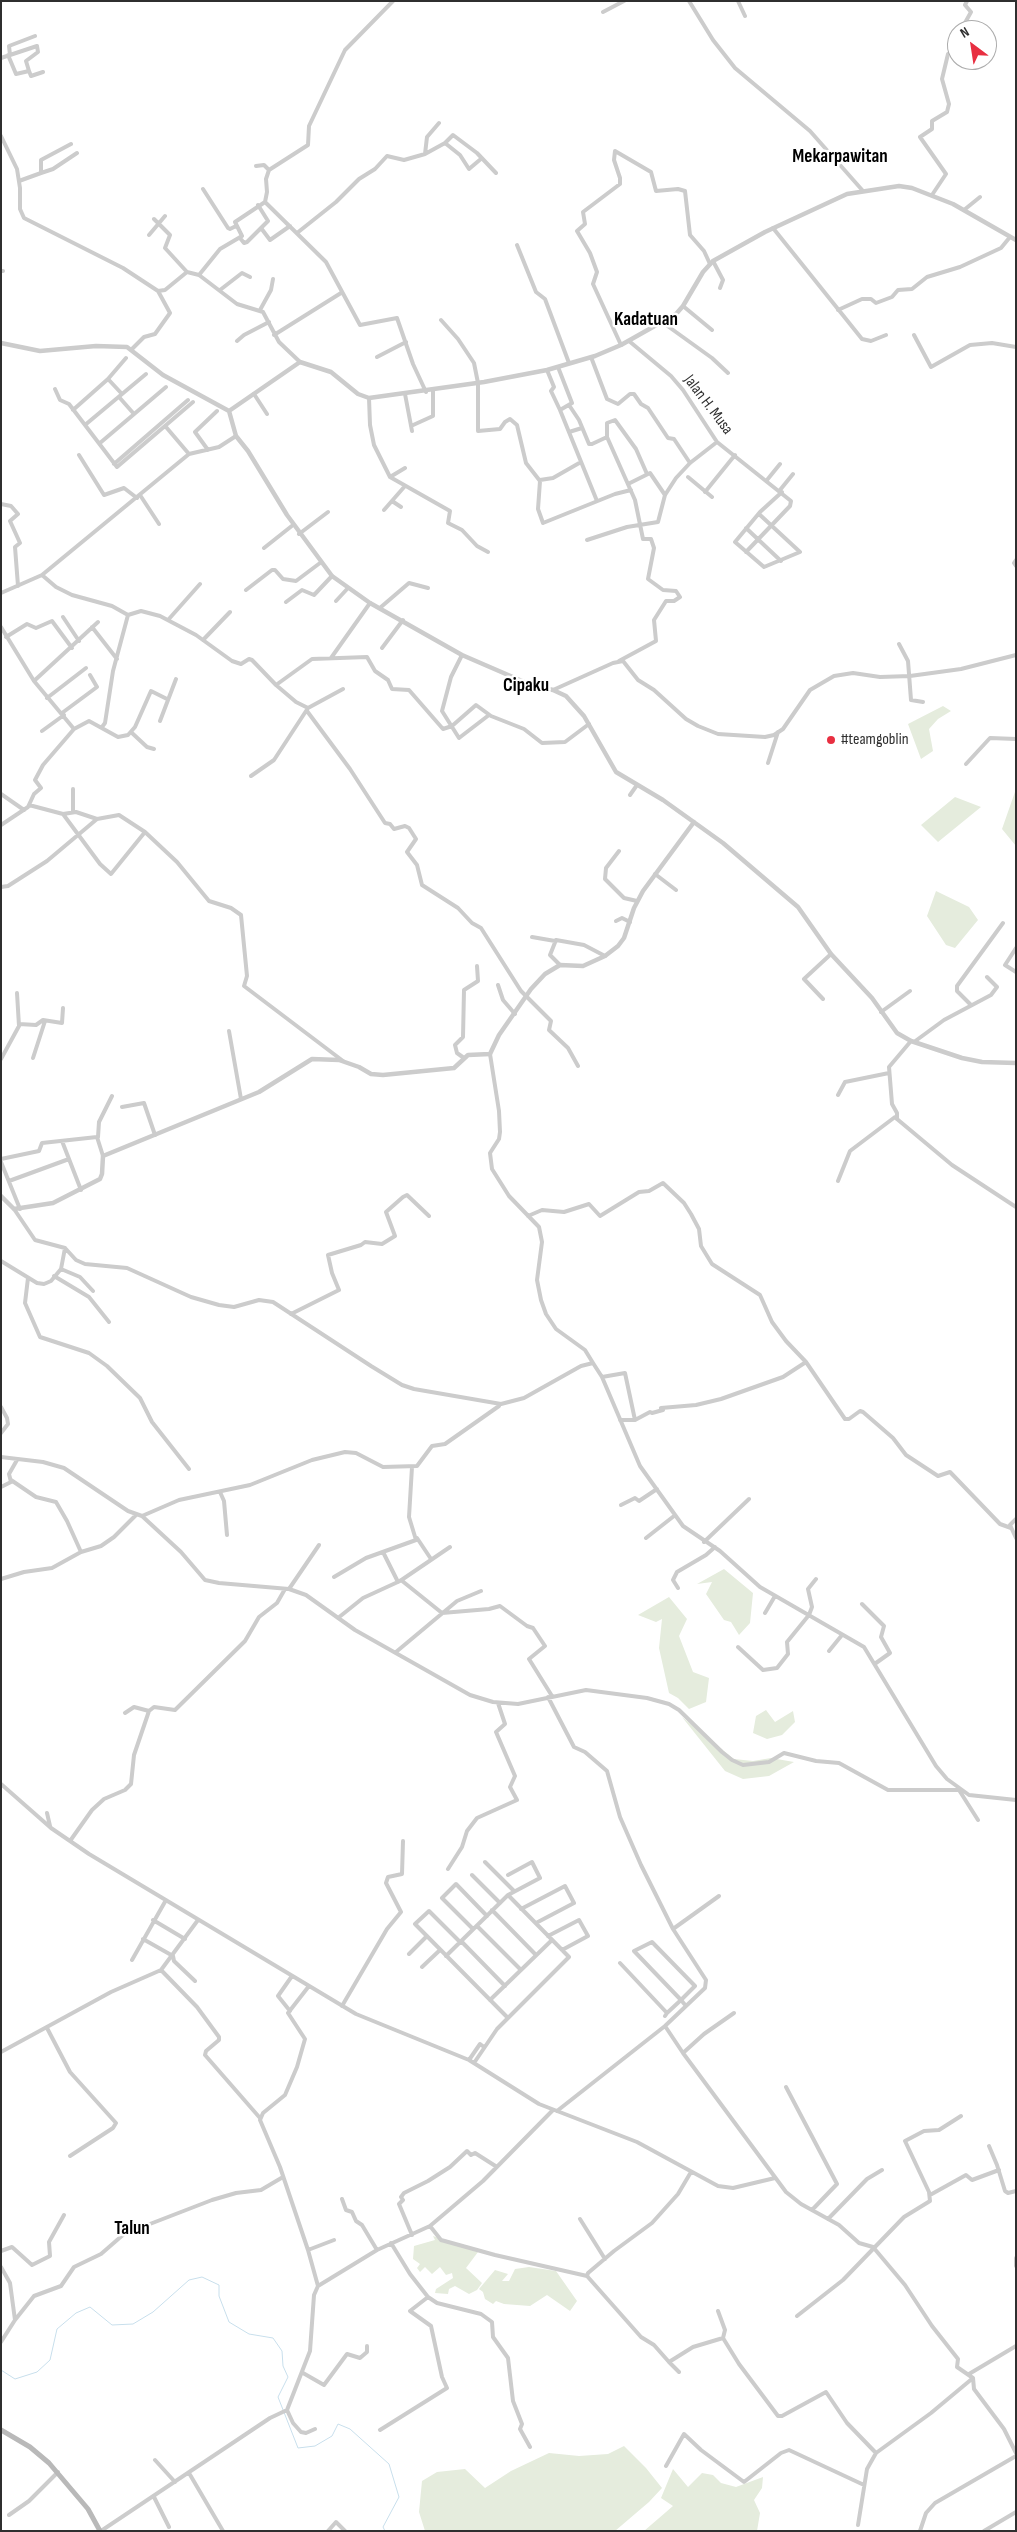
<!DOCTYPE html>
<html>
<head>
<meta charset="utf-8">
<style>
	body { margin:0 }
	#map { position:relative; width:1017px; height:2532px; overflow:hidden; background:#fff; font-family:"Sofia Sans Condensed",sans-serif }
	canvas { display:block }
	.frame { position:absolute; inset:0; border:2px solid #2f2f2f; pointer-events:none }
	.north { position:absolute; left:947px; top:20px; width:50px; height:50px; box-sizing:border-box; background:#fff; border:1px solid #acacac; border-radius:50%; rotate:329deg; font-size:14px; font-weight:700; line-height:20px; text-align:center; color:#2f2f2f }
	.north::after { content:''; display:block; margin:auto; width:18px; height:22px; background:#e82f41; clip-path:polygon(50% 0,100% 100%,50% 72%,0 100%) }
</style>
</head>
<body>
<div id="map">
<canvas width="1017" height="2532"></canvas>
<div class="frame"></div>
<div class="north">N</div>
</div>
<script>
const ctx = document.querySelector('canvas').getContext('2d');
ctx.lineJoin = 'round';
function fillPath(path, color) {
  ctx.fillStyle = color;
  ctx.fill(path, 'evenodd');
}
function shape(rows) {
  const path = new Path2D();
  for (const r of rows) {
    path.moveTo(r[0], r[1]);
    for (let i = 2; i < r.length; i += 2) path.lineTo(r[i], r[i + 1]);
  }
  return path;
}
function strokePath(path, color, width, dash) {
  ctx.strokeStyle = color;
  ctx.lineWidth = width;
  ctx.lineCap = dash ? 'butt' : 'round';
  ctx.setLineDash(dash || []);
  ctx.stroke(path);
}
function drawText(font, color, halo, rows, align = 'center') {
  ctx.font = font + ' "Sofia Sans Condensed",sans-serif';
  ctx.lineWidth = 5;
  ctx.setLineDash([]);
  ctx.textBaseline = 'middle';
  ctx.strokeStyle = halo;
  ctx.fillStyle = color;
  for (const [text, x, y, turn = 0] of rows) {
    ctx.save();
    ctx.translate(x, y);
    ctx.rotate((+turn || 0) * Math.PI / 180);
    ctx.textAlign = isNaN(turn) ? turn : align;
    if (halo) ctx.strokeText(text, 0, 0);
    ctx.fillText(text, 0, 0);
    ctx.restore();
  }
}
const green = shape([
	[943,706,951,711,938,719,929,729,933,751,921,759,908,724],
	[1016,789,1016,846,1002,829],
	[955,797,981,807,938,842,921,825],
	[936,891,969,907,978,920,955,948,946,945,927,916],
	[724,1569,753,1593,750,1623,739,1635,731,1622,724,1620,706,1594,712,1582,697,1584],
	[669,1597,687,1619,679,1636,693,1672,709,1678,706,1702,689,1709,678,1698,669,1693,659,1648,662,1619,656,1622,638,1615],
	[766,1710,775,1722,793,1711,795,1722,782,1735,767,1739,753,1733,756,1716],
	[682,1717,734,1759,753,1761,771,1758,794,1762,769,1776,743,1779,725,1771],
	[433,2236,478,2252,466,2268,482,2283,477,2290,469,2294,455,2286,449,2289,448,2294,435,2293,436,2289,453,2278,452,2273,446,2275,440,2267,432,2274,425,2267,420,2272,417,2268,420,2264,413,2259,414,2246,435,2240],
	[529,2267,556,2271,577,2301,570,2311,547,2295,530,2306,504,2304,496,2301,493,2304,485,2299,483,2292,479,2289,495,2270,508,2274,502,2281,509,2281,515,2269],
	[624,2446,646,2468,662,2488,649,2502,615,2531,425,2531,419,2512,422,2481,437,2472,465,2469,485,2488,511,2471,549,2453,579,2456,608,2454],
	[673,2469,688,2487,702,2473,713,2475,721,2483,736,2487,763,2477,762,2488,754,2500,760,2513,757,2531,644,2531,673,2506,661,2498]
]);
const stream = shape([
	[1,2370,15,2379,37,2372,50,2360,57,2329,76,2313,90,2307,112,2325,133,2324,153,2312,189,2280,202,2277,219,2285,219,2296,229,2322,249,2334,273,2338,282,2351,283,2366,288,2377,278,2397,298,2448,315,2446,332,2436,338,2424,350,2429,389,2464,399,2497,383,2527,385,2531]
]);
const minor = shape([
	[689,1,713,40,735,68,810,131,863,191],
	[738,1,745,16],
	[603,12,624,1],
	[961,30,971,12,965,5,967,1],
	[957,37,957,45],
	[8,55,16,74,29,71,31,76,43,72],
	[10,55,9,46,35,36],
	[1,58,37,46,38,52,26,61,29,71],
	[1,136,17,169,20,188,20,209,24,218,123,268,158,291,165,290,187,272,199,275,237,304,263,312,279,342,300,362],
	[445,143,460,155,469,169,482,158],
	[425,154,427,137,439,123],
	[256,166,264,165,269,170],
	[41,173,53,169,77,153],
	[19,181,41,173,41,160,71,144],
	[203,189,228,228,230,229,236,226],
	[932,195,946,174,920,137,932,129,932,121,947,112,949,104,942,79,948,54,957,49],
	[265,202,326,262,360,325,397,318,413,364,426,392],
	[964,210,980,197],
	[154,219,170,235,165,248,187,272],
	[261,228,270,240,290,226],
	[773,228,862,339,871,341,886,335],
	[297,233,336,202,359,179,375,169,387,156,404,160,425,154,445,143,453,135,477,153,496,173],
	[149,235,165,216],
	[240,238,244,243,247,242,268,221,258,205],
	[517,245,536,292,545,299,569,363],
	[713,261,723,280,720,288],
	[1,271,3,271],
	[199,275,220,249,242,236,235,222,265,202,267,192,266,179,269,170,308,145,309,126,345,50,393,1],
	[220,290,242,273,250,277],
	[683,306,712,330],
	[260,310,271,290,273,279],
	[838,310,862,299,871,299,876,303,892,297,898,290,912,289,927,277,960,267,1001,248,1010,237],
	[441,320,458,339,474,363,478,383,478,431,500,429,505,422,510,419,517,425,526,463,540,481,538,509,543,523,615,494,631,490],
	[662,322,712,358,728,373],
	[274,335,341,293],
	[914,335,931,367,970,345,992,343,1016,347],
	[237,341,244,335,269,322],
	[629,341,671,376,683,390,717,442,791,501,790,506,746,552],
	[621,345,593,284,597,272,590,253,577,231,585,224,583,212,620,184,620,178,614,160,615,151,651,172,656,191,678,189,685,191,690,235,704,251,710,264],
	[132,349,144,337,155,334,170,313,158,291],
	[377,357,406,342],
	[591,357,607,399,618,404,630,394,634,394,641,404,648,408,668,438,674,439,690,463],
	[558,367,572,403,560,410,597,501],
	[547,370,554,387,551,391,560,410],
	[108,379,122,394],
	[55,389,60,400,69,404,117,467,193,402],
	[254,394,267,414],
	[405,394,412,431],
	[119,397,134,414],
	[369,398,370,425,374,445,390,477,450,511,448,523,462,530,477,546,488,552],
	[569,405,579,420,589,444,592,444,607,437,635,500,643,539,651,539,654,548,648,579,663,590,676,591,680,597,674,601,666,601,654,620,656,641,619,661],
	[73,410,108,379,126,358],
	[85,425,146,374],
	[411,426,433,416,433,391],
	[166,427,189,454],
	[569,432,582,428],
	[607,437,607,423,615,420,636,449,647,474],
	[100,443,166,387],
	[208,450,195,432,217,411],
	[79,455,104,495,124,488,137,498],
	[114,464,188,400],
	[390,477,405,468],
	[688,477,712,497],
	[540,480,553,478,581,462],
	[767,480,780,464],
	[628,484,650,473,665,495],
	[780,490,793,474],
	[705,492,735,455],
	[140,495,159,524],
	[392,501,401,507],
	[1,504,11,506,18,514,10,521,20,543,15,547,18,586],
	[384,510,405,486],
	[759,514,800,552,764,567,735,542,760,512,782,492],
	[746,528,781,561],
	[299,534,328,512],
	[587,540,627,527,658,522,665,495,676,478,690,463,717,442],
	[264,548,293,525],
	[1016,560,1014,563,1016,566],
	[42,575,56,587,72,595,112,606,128,615],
	[246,590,272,570,275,570,283,579,296,581,320,563],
	[1,593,42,575,189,454,219,447,236,436],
	[336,601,348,588],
	[286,602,302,590,314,595,332,576],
	[381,607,409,583,428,588],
	[63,617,79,641],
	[168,620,200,584],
	[1,627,34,681,98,622],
	[92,627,117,659],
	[6,637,27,624,36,628,52,621,72,648],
	[203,640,230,612],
	[899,644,908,661,911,700,923,702],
	[382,648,403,620],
	[462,655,451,677,442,711,459,738,489,715],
	[331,658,370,603],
	[34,681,74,729],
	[553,690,613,663,623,661,638,680,654,690,686,719,698,726,718,734,765,737,774,735,783,729,810,690,834,676,853,673,880,677,910,676,961,669,1016,655],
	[47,698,86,668],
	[308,708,343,689],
	[307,711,350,769,385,823,390,824,394,829,405,826,409,828,416,839,407,852,417,865,422,885,458,908,472,923,481,928,521,991,551,1021,549,1030,568,1048,578,1066],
	[62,713,97,687,90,675],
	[160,721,176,679],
	[102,727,105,723,113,671,128,615,141,611,160,616,196,635,232,661,241,664,249,659,252,660,276,685,312,659,367,657,375,671,388,680,392,689,409,690,443,729,452,726,476,705,491,716,524,729,542,743,565,742,589,724],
	[42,731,64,715],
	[132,733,147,747,154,749],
	[768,763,778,732],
	[966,764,990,738,1016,739],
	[251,776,274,760,308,708,296,702,276,685],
	[1,794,24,810],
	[630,795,637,785],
	[29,805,63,814,76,812,97,819,119,815,145,832,177,862,209,901,231,908,241,915,247,976,244,986,343,1061],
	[73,812,73,789],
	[63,814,100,864,111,874,145,832],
	[1,825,28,807,34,794,41,788,35,780,43,765,74,729,89,721,118,737,128,735,135,727,151,691,167,699],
	[619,851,606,868,605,879,624,898,637,901],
	[655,874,676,890],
	[1,887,8,886,47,861,97,819],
	[616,921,622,918,630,922],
	[532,937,555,941],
	[1016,948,1005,965,1016,972],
	[560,965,550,955,556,940,584,945,605,956],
	[498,985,503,1000,515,1014],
	[823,999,804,979,831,954],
	[971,1005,957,991,957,986,1003,923],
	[881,1012,910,991],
	[19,1024,36,1025,43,1020,62,1023,63,1008],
	[229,1031,241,1099],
	[911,1041,889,1067,892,1104,897,1113,897,1119,952,1165,1016,1207],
	[914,1042,944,1020,991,995,997,987,987,977],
	[490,1054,499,1111,500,1132,499,1139,490,1153,492,1169,509,1196,539,1227,542,1242,537,1280,541,1300,546,1314,556,1329,585,1350,593,1363],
	[33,1058,45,1021],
	[464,1058,457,1053,455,1045,463,1037,464,990,478,981,477,966],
	[1,1059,19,1026,17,993],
	[838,1095,845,1082,889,1073],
	[122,1107,144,1103,155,1135],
	[98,1137,99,1122,112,1096],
	[62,1141,81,1190],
	[1,1159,39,1151,42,1143,97,1137,103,1156],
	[1,1162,20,1209],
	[9,1181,69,1159],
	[838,1181,850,1151,895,1117,897,1119],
	[14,1209,35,1240,65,1248,76,1260,85,1264,127,1268,191,1297,219,1305,234,1307,259,1300,273,1302,371,1366,402,1385,414,1389,501,1404,524,1398,581,1366,593,1363,602,1377,640,1466,683,1526,720,1551,760,1587,864,1647,936,1766,947,1779,969,1795,1016,1800],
	[528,1216,542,1210,564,1212,589,1204,600,1216,639,1192,649,1191,663,1183,684,1203,691,1214,699,1229,701,1246,712,1264,760,1295,772,1322,786,1341,806,1362,845,1419,849,1419,860,1411,863,1412,893,1438,906,1455,938,1476,950,1472,1000,1524,1011,1528],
	[1,1261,37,1283,44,1284,51,1281,61,1269,65,1248],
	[61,1269,80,1277,93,1291],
	[54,1276,89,1297,109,1322],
	[28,1278,25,1303,40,1337,89,1353,107,1366,140,1398,152,1422,189,1469],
	[291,1314,339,1290,332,1273,328,1255,361,1245,365,1242,382,1244,395,1236,386,1212,403,1197,407,1195,429,1216],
	[602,1377,625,1373,635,1420],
	[1,1407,7,1418,8,1424,1,1433],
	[620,1420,635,1420,650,1412,652,1413,663,1410,661,1408,696,1405,721,1399,783,1377,806,1362],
	[1,1457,43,1462,64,1468,128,1511,142,1516,181,1552,205,1580,219,1583,289,1589,306,1595,355,1630,470,1695,493,1702,518,1704,586,1690,647,1698,669,1704,679,1710,722,1752,732,1760,743,1765,769,1762,784,1753,816,1761,839,1763,888,1790,961,1790],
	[11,1480,36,1497,56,1502,67,1521,81,1552],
	[1,1487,11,1482,9,1474,17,1460],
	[220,1492,224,1501,227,1535],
	[621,1505,635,1498,639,1501,657,1489],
	[142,1516,179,1500,250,1485,312,1460,345,1452,356,1453,383,1467,417,1466,432,1446,445,1444,499,1406],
	[1016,1519,1010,1525,1016,1538],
	[417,1538,431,1559],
	[646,1538,674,1516],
	[704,1542,749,1499],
	[383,1552,398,1582],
	[334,1577,366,1558,416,1540,409,1517,412,1467],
	[1,1579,24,1572,52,1568,81,1552,101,1546,114,1537,136,1515],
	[401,1580,442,1613,489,1609,500,1606,527,1626,533,1628,545,1646,529,1659,552,1696],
	[678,1588,673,1580,677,1572,706,1555,715,1547],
	[289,1589,319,1545],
	[862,1604,884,1626,881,1637,890,1653,876,1663],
	[765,1613,775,1596],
	[338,1618,363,1598,400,1581,450,1547],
	[738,1647,763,1670,777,1668,788,1654,787,1642,809,1615,812,1607,808,1589,816,1579],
	[829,1651,842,1635],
	[396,1652,457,1601,481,1591],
	[548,1697,574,1747,585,1752,607,1771,620,1817,641,1865,673,1929,706,1980,705,1988,665,2026,557,2111],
	[125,1713,134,1707,149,1711,154,1707,175,1710,245,1641,259,1617,277,1603,285,1589],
	[1,1784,51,1828,89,1854,356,2014,469,2060,539,2104,637,2142,718,2186,733,2188,775,2178],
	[959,1790,978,1820],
	[47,1813,50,1826],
	[70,1841,92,1810,104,1799,125,1790,131,1784,134,1755,149,1711],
	[485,1862,514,1891],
	[448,1869,462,1847,467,1831,477,1818,517,1800,510,1787,515,1776,496,1732,505,1724,498,1703],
	[472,1875,500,1903],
	[508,1875,532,1862,540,1878,508,1895],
	[521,1909,565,1886,574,1903,536,1923],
	[492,1910,536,1955],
	[153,1920,185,1939],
	[477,1926,521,1970],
	[473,1929,442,1898,456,1884,487,1916],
	[673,1929,719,1896],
	[548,1936,579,1920,588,1936,562,1950],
	[143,1939,173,1956,174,1961,195,1981],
	[461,1941,505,1986],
	[460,1942,429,1911,415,1924,508,2018],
	[409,1954,427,1936],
	[446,1956,508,1895,569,1957,497,2029,474,2063],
	[132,1960,166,1900],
	[620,1963,667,2013],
	[422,1967,440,1950],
	[161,1970,197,2007,219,2037,219,2040,206,2051,205,2055,260,2118],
	[309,1986,288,2013,305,2039,297,2067,285,2095,263,2113,260,2120,280,2167,308,2250,318,2286],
	[490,2000,552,1940],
	[342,2006,387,1929,401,1912,386,1883,388,1877,402,1874,403,1841],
	[290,2011,278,1996,292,1976],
	[734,2013,704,2034,683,2053,786,2192,801,2204,839,2225,859,2243,873,2247,905,2285,932,2326,958,2359,957,2367,973,2378,974,2389,1004,2429,1016,2453],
	[665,2016,667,2013,681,2000,695,1986,652,1942,634,1951,681,2000,686,2006],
	[665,2026,683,2053],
	[47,2028,70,2072,116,2123,113,2128,70,2156],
	[1,2052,111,1992,161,1970,198,1920],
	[469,2060,480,2044,484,2047],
	[786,2087,837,2184,812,2210],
	[989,2146,997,2165,1005,2191,1008,2193,1016,2191],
	[930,2195,966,2175,972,2180,999,2170],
	[342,2199,346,2210,352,2212,356,2221,362,2225,377,2250],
	[580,2219,605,2259],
	[828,2219,867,2179,882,2170],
	[430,2226,441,2240,495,2255,587,2276,641,2337,654,2345,669,2362,693,2347,723,2338,739,2364,778,2416,782,2416,826,2392,847,2423,876,2453],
	[412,2235,399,2204,403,2200,401,2197,404,2193,428,2181,450,2167,467,2151,471,2155,475,2153,497,2167],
	[391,2243,410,2274,428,2297,437,2303,481,2314,492,2322,493,2337,508,2358,513,2401,522,2424,520,2429,530,2447],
	[308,2250,334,2240],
	[1,2251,12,2247,32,2265,50,2256,49,2242,64,2215],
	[1016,2258,1016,2266],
	[1,2267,10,2283,15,2320,1,2342],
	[587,2276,588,2273,614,2251,652,2223,678,2194,691,2172],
	[718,2311,725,2330,723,2338],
	[797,2316,843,2280,904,2217,930,2201,929,2192,905,2141,924,2131,939,2130,961,2116],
	[15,2320,34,2296,61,2286,74,2267,101,2254,124,2234,212,2200,236,2193,261,2190,283,2177],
	[669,2362,679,2372],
	[303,2373,324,2385,347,2354,360,2358,367,2352,367,2346],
	[969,2374,1016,2346],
	[287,2410,293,2423,301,2432,306,2433,315,2429],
	[380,2430,447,2388,442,2377,431,2326,410,2311,428,2297],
	[155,2460,175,2482],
	[666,2466,684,2434,701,2450,744,2482,781,2453,789,2450,864,2485],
	[189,2473,223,2531],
	[154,2497,169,2527],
	[9,2515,29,2501,58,2472],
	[858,2525,867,2469,876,2453,931,2413,973,2378],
	[101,2531,270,2418,287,2410,310,2351,314,2295,318,2286,377,2250,430,2226,483,2181,553,2110],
	[328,2531,336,2522,345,2531],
	[920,2531,926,2513,935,2503,1016,2456],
	[984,2531,1016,2512]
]);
const tertiary = shape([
	[1,343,40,351,96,346,127,347,163,375,229,411,236,436,248,451,287,515,332,576,370,603,462,655,529,684,553,690,566,696,584,716,616,772,663,800,723,843,798,907,831,954,872,998,897,1033,911,1041,962,1058,982,1062,1016,1063],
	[229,411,300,362,331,372,358,394,369,398,484,382,547,370,595,356,621,345,676,314,683,306,703,272,713,261,765,232,847,194,899,186,912,188,953,204,1016,240],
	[1,1196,14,1209,53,1203,100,1179,102,1174,103,1156,259,1092,312,1059,339,1060,359,1067,371,1074,383,1075,454,1068,468,1055,490,1054,499,1035,531,989,545,974,560,965,583,966,605,956,618,946,624,938,634,908,643,891,694,822]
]);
const secondary = shape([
	[1,2430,30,2447,49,2463,88,2509,100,2531]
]);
const markers = [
	[831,740,5,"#e82f41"]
];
const streetNames = [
	["Jalan H. Musa",708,405,53]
];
const poiNames = [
	["#teamgoblin",841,740]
];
const quarterNames = [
	["Mekarpawitan",840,157],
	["Kadatuan",646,320],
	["Cipaku",526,686],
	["Talun",132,2229]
];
fillPath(green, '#e5ecdd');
strokePath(stream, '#c8dfec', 1);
strokePath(minor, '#ccc', 4);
strokePath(tertiary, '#ccc', 4.5);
strokePath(secondary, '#b9b9b9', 5);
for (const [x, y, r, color] of markers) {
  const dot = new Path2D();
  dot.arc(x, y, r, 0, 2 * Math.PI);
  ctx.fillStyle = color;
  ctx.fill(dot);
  strokePath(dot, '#fff', 2);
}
drawText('16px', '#2f2f2f', '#fff', streetNames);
drawText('16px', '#2f2f2f', '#fff', poiNames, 'left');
drawText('bold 19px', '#000', '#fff', quarterNames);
</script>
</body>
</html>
